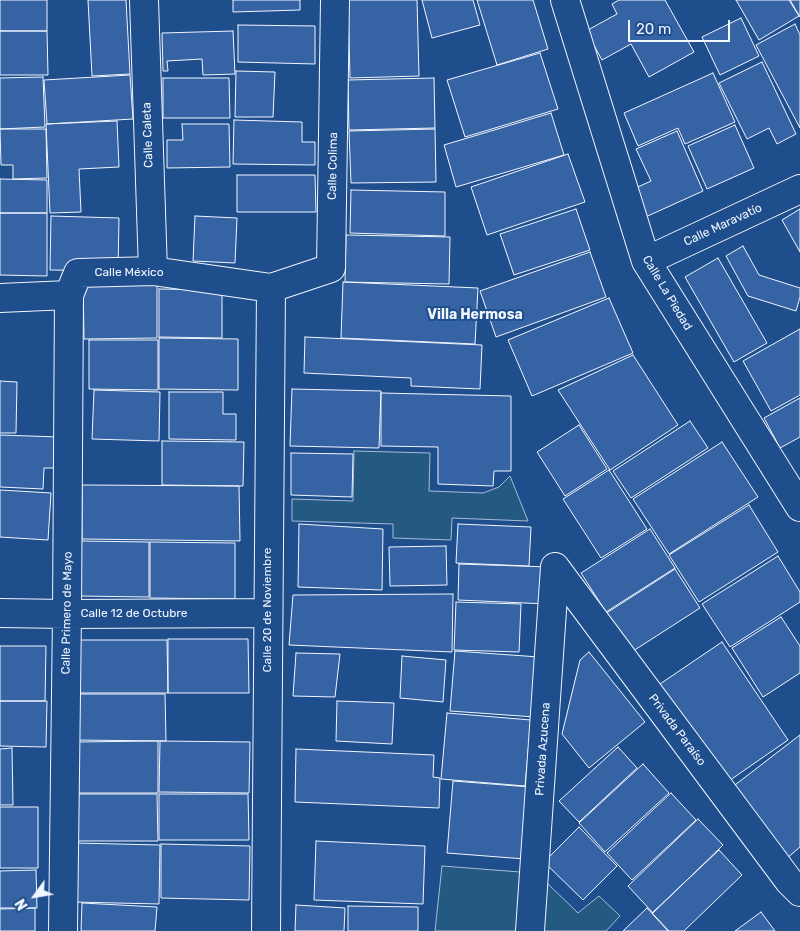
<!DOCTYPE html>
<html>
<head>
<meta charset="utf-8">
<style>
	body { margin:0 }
	#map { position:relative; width:800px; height:931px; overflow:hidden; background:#1f4e8c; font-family:Rubik,sans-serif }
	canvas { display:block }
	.north { position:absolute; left:10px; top:871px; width:50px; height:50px; -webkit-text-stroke:4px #1f4e8c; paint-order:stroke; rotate:238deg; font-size:14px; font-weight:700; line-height:20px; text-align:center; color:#f2f6ff }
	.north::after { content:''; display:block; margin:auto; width:18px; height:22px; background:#f2f6ff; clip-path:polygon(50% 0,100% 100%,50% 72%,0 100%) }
	.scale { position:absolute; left:628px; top:20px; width:102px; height:22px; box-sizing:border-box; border:2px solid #f2f6ff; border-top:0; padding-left:6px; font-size:15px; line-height:18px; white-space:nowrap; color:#f2f6ff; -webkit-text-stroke:4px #1f4e8c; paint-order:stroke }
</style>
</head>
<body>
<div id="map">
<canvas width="800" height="931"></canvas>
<div class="north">N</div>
<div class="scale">20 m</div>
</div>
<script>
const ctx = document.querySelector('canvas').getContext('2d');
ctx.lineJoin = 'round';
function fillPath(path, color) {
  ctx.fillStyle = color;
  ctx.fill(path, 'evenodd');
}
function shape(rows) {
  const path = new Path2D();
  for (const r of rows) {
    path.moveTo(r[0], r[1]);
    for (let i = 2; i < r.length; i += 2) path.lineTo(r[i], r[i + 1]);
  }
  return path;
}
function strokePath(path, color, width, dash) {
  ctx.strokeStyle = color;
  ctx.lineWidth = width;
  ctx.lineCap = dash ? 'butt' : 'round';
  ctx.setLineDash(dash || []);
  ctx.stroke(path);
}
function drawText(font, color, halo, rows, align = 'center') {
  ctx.font = font + ' Rubik,sans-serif';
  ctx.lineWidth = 4;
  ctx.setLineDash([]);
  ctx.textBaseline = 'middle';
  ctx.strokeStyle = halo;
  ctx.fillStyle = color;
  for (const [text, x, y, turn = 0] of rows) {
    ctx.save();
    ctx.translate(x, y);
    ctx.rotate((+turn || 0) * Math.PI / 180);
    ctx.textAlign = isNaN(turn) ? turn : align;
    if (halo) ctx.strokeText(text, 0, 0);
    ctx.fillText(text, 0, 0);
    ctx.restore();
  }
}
const green = shape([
	[354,451,430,453,429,491,483,493,499,487,510,476,528,521,452,518,451,540,393,538,393,524,292,521,292,499,353,501,354,451],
	[442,866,520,872,516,931,435,931,442,866],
	[546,882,578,913,599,896,620,916,606,931,544,931,546,882]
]);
const building = shape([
	[0,0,47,0,47,31,0,31,0,0],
	[88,0,126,0,130,74,92,76,88,0],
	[233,0,300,0,300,10,233,12,233,0],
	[348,0,417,0,419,76,350,78,348,0],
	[422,0,473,0,480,25,432,38,422,0],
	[477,0,533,0,548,49,497,65,477,0],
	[619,0,665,0,694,52,649,77,631,44,602,60,586,31,617,14,612,4,619,0],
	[736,0,789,0,799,16,759,40,736,0],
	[790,0,800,0,800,17,790,0],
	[741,18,759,56,720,75,702,37,741,18],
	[795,24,800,35,800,128,756,45,795,24],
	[238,25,315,26,315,64,238,62,238,25],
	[0,31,47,31,48,75,0,75,0,31],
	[233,31,235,74,203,75,202,59,167,61,168,71,163,71,162,33,233,31],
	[540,53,558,109,465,137,447,80,540,53],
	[762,62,796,134,777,144,769,128,747,139,719,83,762,62],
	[236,71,275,72,273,117,235,117,236,71],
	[713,73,735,122,685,144,678,128,638,146,624,113,713,73],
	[130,75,133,119,47,124,44,80,130,75],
	[43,77,45,127,0,129,0,78,43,77],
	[163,78,229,78,230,118,163,118,163,78],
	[434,78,435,128,349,130,348,80,434,78],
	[551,113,564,155,456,187,444,145,551,113],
	[234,120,302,122,302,142,315,142,315,165,233,164,234,120],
	[117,121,119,167,79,169,81,212,50,213,46,124,117,121],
	[182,124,229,124,230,167,167,168,167,140,183,140,182,124],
	[735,125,754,168,707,189,688,146,735,125],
	[0,129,46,129,47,178,13,179,13,165,1,165,0,129],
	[435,129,436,182,351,183,349,131,435,129],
	[677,131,703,191,641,219,629,191,651,181,636,149,677,131],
	[568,154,585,202,487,235,471,187,568,154],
	[237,175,315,175,316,212,237,212,237,175],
	[0,179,47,180,47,213,0,213,0,179],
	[351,190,445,192,445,236,350,233,351,190],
	[576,209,590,250,514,275,500,234,576,209],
	[800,209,800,252,782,220,800,209],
	[0,213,47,213,47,276,0,275,0,213],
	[51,216,119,218,118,271,50,270,51,216],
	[195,216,237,218,235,263,193,261,195,216],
	[346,235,450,237,449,284,345,282,346,235],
	[743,246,759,275,800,288,800,297,796,311,748,296,726,256,743,246],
	[590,252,606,297,496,337,480,291,590,252],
	[718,258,767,343,734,362,685,277,718,258],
	[83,277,157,277,157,338,84,339,83,277],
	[343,282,478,288,475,344,341,338,343,282],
	[159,289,222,290,222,338,159,337,159,289],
	[609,298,633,353,532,396,508,340,609,298],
	[800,329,800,395,771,411,743,361,800,329],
	[305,337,482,345,480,389,411,386,411,378,304,373,305,337],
	[159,338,238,339,238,390,159,389,159,338],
	[89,340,158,340,158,390,89,389,89,340],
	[633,355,678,425,610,470,558,390,633,355],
	[0,381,17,382,16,433,0,433,0,381],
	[292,389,381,391,379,448,290,446,292,389],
	[94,390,160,392,159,441,92,439,94,390],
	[169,392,223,392,223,414,236,414,236,440,169,439,169,392],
	[381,393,511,396,511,471,494,471,493,486,438,484,438,447,381,446,381,393],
	[800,398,800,437,780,448,764,418,800,398],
	[690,421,708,448,631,498,613,471,690,421],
	[579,425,607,469,565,496,537,452,579,425],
	[0,435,59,437,58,468,44,468,43,489,0,487,0,435],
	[162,441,244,442,243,486,162,485,162,441],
	[722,442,758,497,669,554,633,499,722,442],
	[291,453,353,454,352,497,291,495,291,453],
	[609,470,647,529,601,558,563,499,609,470],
	[82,485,239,486,240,541,82,539,82,485],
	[0,490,51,493,48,540,0,537,0,490],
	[749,505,778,552,699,602,669,555,749,505],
	[299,524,383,529,382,590,298,587,299,524],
	[458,524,531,527,529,566,456,563,458,524],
	[650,529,675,568,606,612,581,573,650,529],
	[80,541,149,542,149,597,79,596,80,541],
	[150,542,235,543,235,599,150,598,150,542],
	[446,546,447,585,390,586,389,547,446,546],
	[778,556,800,592,800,602,730,647,702,604,778,556],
	[459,564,549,567,548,604,458,600,459,564],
	[675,569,700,608,630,653,605,614,675,569],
	[453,594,452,652,289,645,293,595,453,594],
	[456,602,521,604,519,652,454,650,456,602],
	[781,617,800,646,800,673,763,697,732,648,781,617],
	[168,639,248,639,249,693,168,693,168,639],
	[73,640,167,640,168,693,73,693,73,640],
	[722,642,788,740,723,785,657,686,722,642],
	[0,646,46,646,45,701,0,701,0,646],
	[455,651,539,657,535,717,450,711,455,651],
	[589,652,645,722,589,768,562,734,580,660,589,652],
	[296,653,340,654,335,697,293,696,296,653],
	[402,656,446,660,443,702,400,698,402,656],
	[73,694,165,694,166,741,73,740,73,694],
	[0,701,47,701,46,747,0,746,0,701],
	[337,701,394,703,392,744,336,741,337,701],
	[447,713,531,720,525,786,441,779,447,713],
	[800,735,800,847,786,859,731,788,800,735],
	[158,741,158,793,73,793,74,742,158,741],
	[160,741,250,742,249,793,159,792,160,741],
	[618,747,637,768,579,822,559,801,618,747],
	[12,748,13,805,0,805,0,749,12,748],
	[296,749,434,755,433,777,440,778,439,808,295,802,296,749],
	[643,764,669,793,605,852,579,823,643,764],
	[453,781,530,787,525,859,447,853,453,781],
	[671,793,696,820,632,880,607,853,671,793],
	[74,794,157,794,158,841,74,841,74,794],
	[159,794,248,794,249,840,159,840,159,794],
	[0,807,38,807,38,868,0,868,0,807],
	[698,819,723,845,653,913,628,886,698,819],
	[579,827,617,866,583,900,544,862,579,827],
	[316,841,425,846,423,904,314,900,316,841],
	[75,843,160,845,159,904,74,902,75,843],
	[161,844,250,846,249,900,161,898,161,844],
	[719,850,742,875,684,931,669,931,652,913,719,850],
	[36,870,37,908,0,908,0,871,36,870],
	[82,903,157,907,155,931,81,931,82,903],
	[296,905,345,908,344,931,295,931,296,905],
	[348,906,418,907,418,931,348,931,348,906],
	[35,908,35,931,0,931,0,909,35,908],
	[647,908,668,931,623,931,647,908],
	[761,912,775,931,735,931,761,912]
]);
const minor = shape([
	[144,0,153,271],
	[565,0,646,261,800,507],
	[646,261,800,189],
	[0,298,69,295,78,273,153,271,271,288,331,268,335,0],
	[555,567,789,881,800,892],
	[0,613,67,614,268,613],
	[63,931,67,614,69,295],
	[266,931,271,288],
	[530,931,555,567]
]);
const streetNames = [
	["Calle Caleta",148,135,-92],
	["Calle Colima",333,166,-89],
	["Calle Maravatío",723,225,-25],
	["Calle México",129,273],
	["Calle La Piedad",667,293,59],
	["Calle 20 de Noviembre",268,610,-90],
	["Calle Primero de Mayo",67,613,-89],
	["Calle 12 de Octubre",134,614],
	["Privada Paraíso",677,730,53],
	["Privada Azucena",543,749,-86]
];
const neighbourhoodNames = [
	["Villa Hermosa",475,315]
];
fillPath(green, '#245a82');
strokePath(green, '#a8bbd7', 1);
fillPath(building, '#3563a3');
strokePath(building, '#f2f6ff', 1);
strokePath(minor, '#f2f6ff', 30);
strokePath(minor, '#1f4e8c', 28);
drawText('12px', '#f2f6ff', '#1f4e8c', streetNames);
drawText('bold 14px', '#f2f6ff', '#1f4e8c', neighbourhoodNames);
</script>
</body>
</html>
